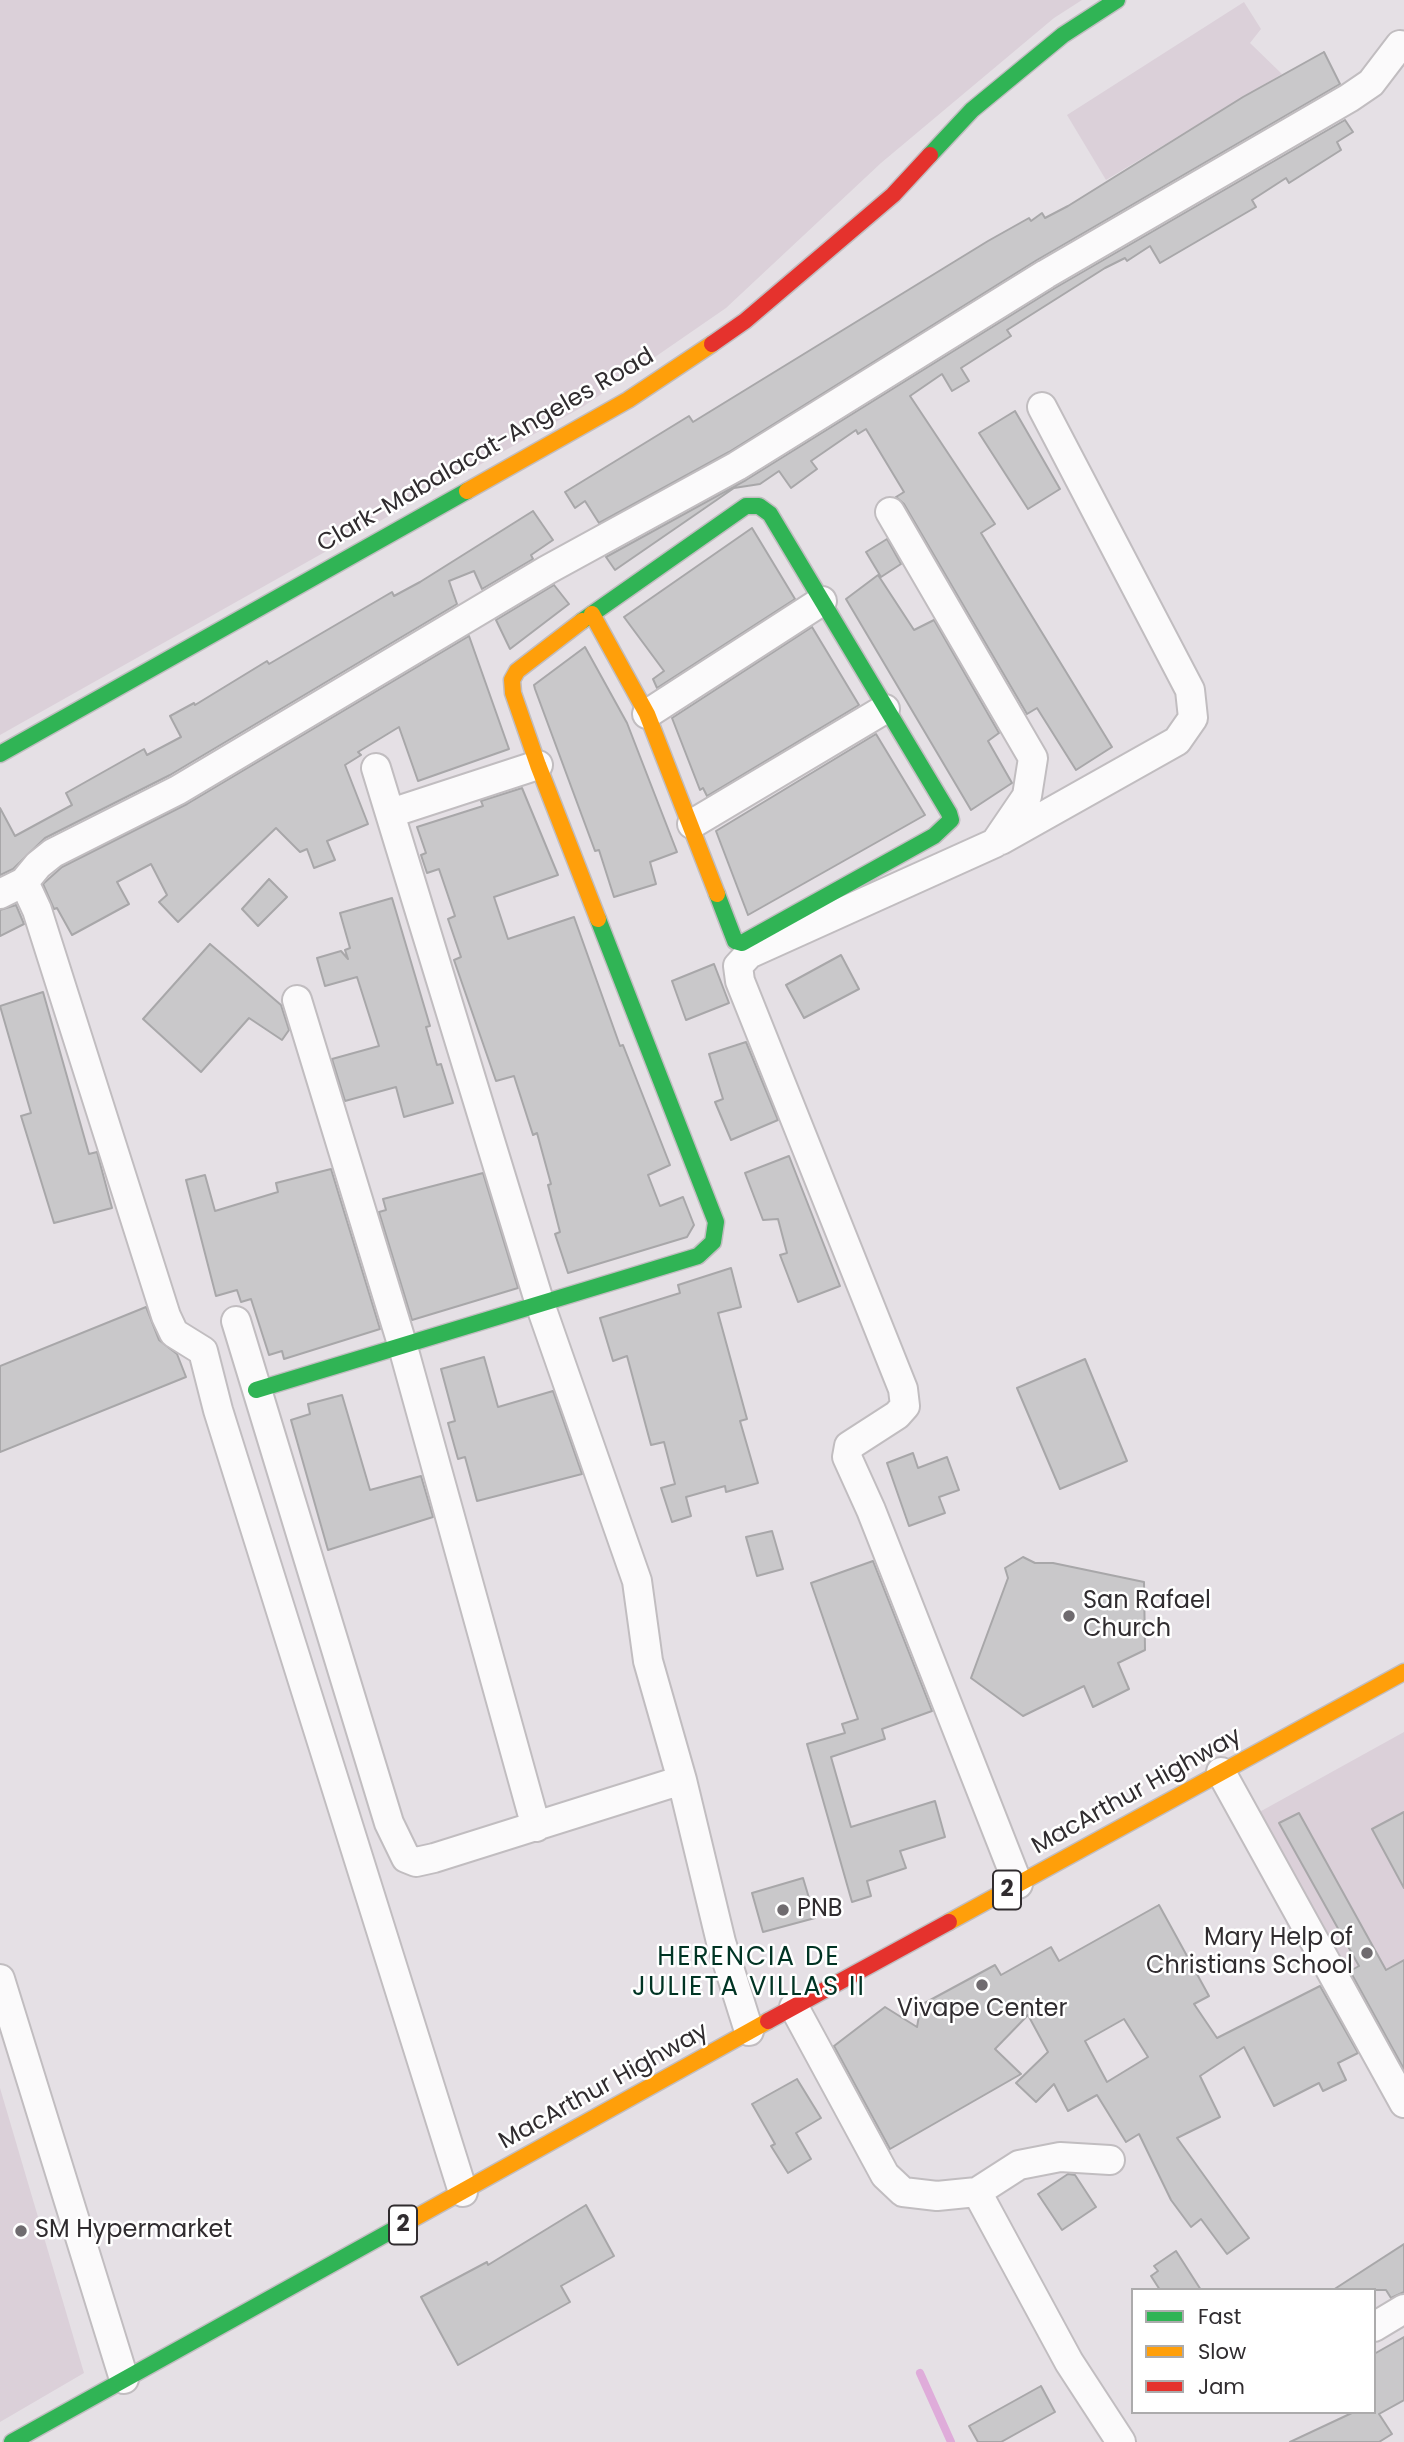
<!DOCTYPE html>
<html>
<head>
<meta charset="utf-8">
<style>
	body { margin:0 }
	#map { position:relative; width:1404px; height:2442px; overflow:hidden; background:#e5e0e5; font-family:Poppins,sans-serif }
	canvas { display:block }
	.legend { position:absolute; left:1131px; top:2288px; width:245px; height:126px; box-sizing:border-box; background:#fff; border:2px solid #acabac; margin:0; padding:9px 12px; list-style:none; font-size:21px; color:#302c2f }
	.legend li { display:flex; align-items:center; gap:14px; height:35px }
	.legend b { width:35px; border:2px solid #acabac }
</style>
</head>
<body>
<div id="map">
<canvas width="1404" height="2442"></canvas>
<ul class="legend">
<li><b style="height:9px;background:#30b455"></b>Fast</li>
<li><b style="height:9px;background:#ff9f0a"></b>Slow</li>
<li><b style="height:9px;background:#e5322d"></b>Jam</li>
</ul>
</div>
<script>
const ctx = document.querySelector('canvas').getContext('2d');
ctx.lineJoin = 'round';
function fillPath(path, color) {
  ctx.fillStyle = color;
  ctx.fill(path, 'evenodd');
}
function shape(rows) {
  const path = new Path2D();
  for (const r of rows) {
    path.moveTo(r[0], r[1]);
    for (let i = 2; i < r.length; i += 2) path.lineTo(r[i], r[i + 1]);
  }
  return path;
}
function strokePath(path, color, width, dash) {
  ctx.strokeStyle = color;
  ctx.lineWidth = width;
  ctx.lineCap = dash ? 'butt' : 'round';
  ctx.setLineDash(dash || []);
  ctx.stroke(path);
}
function drawText(font, color, halo, rows, align = 'center') {
  ctx.font = font + ' Poppins,sans-serif';
  ctx.lineWidth = 5;
  ctx.setLineDash([]);
  ctx.textBaseline = 'middle';
  ctx.strokeStyle = halo;
  ctx.fillStyle = color;
  for (const [text, x, y, turn = 0] of rows) {
    ctx.save();
    ctx.translate(x, y);
    ctx.rotate((+turn || 0) * Math.PI / 180);
    ctx.textAlign = isNaN(turn) ? turn : align;
    if (halo) ctx.strokeText(text, 0, 0);
    ctx.fillText(text, 0, 0);
    ctx.restore();
  }
}
const built = shape([
	[0,0,1082,0,1054,18,881,163,726,308,584,406,0,735],
	[1244,2,1261,29,1250,43,1282,74,1106,180,1067,115],
	[1404,1732,1404,2091,1254,1815],
	[0,2088,84,2373,0,2422]
]);
const stream = shape([
	[920,2373,951,2442]
]);
const building = shape([
	[1324,52,1340,84,1037,260,729,452,599,523,585,501,575,508,565,492,689,416,693,422,988,241,1029,218,1031,221,1042,213,1045,218,1068,206,1243,97,1324,52],
	[1345,120,1353,132,1337,142,1341,150,1289,183,1286,178,1252,200,1256,207,1160,263,1150,246,1127,261,1125,258,1105,268,1007,330,1011,336,961,368,969,381,952,391,942,374,910,396,995,524,981,533,1112,747,1076,770,1037,708,1027,714,904,504,896,497,904,492,866,429,858,434,856,430,811,461,817,469,791,488,779,471,760,484,734,488,615,570,606,557,746,480,1055,288,1345,120],
	[1015,411,1060,489,1028,509,979,433,1015,411],
	[533,511,553,540,531,555,533,559,482,589,474,571,449,581,457,604,170,775,45,838,13,869,0,875,0,808,15,836,72,805,66,793,144,749,147,755,181,737,170,716,194,703,195,705,267,661,269,664,392,592,394,596,420,582,533,511],
	[752,528,795,599,657,688,653,679,664,671,624,617,752,528],
	[887,539,901,564,881,577,866,552,887,539],
	[878,575,914,630,934,620,999,733,988,741,1012,783,971,810,846,599,878,575],
	[554,585,569,604,510,649,496,620,554,585],
	[812,627,859,705,707,796,703,788,700,790,672,718,812,627],
	[469,636,509,749,418,781,399,727,358,752,361,755,345,765,368,824,327,841,335,860,314,868,307,849,300,852,276,828,178,922,159,902,167,895,151,864,117,882,129,904,72,935,57,908,54,909,43,884,62,867,187,804,469,636],
	[585,647,627,723,677,852,650,862,656,884,614,897,599,850,595,851,535,689,534,685,585,647],
	[876,734,925,815,748,915,716,831,876,734],
	[522,788,558,875,494,897,508,939,574,917,620,1046,623,1045,670,1165,648,1175,660,1206,683,1197,694,1225,687,1237,568,1273,555,1234,560,1232,548,1185,551,1184,537,1133,533,1135,514,1076,496,1081,454,960,461,957,448,919,455,916,439,869,427,873,421,855,426,853,417,827,483,806,481,801,522,788],
	[269,879,287,897,258,926,242,909,269,879],
	[392,898,430,1026,426,1027,437,1065,441,1064,453,1103,404,1117,396,1087,345,1101,332,1059,379,1046,357,977,325,986,317,958,341,951,348,959,345,950,350,948,340,913,392,898],
	[16,905,24,924,0,936,0,910,16,905],
	[210,944,281,1005,289,1030,282,1040,249,1018,201,1072,143,1019,210,944],
	[841,955,859,989,804,1018,786,985,841,955],
	[714,964,729,1003,686,1020,672,981,714,964],
	[43,992,89,1154,97,1152,112,1208,54,1223,21,1116,31,1113,0,1006,43,992],
	[746,1042,778,1120,731,1140,715,1102,723,1099,709,1054,746,1042],
	[789,1156,840,1286,798,1302,780,1255,787,1253,778,1219,763,1220,745,1173,789,1156],
	[331,1169,380,1329,284,1359,282,1351,269,1355,251,1299,241,1302,237,1290,216,1296,186,1180,205,1175,215,1211,278,1192,276,1183,331,1169],
	[483,1173,518,1288,412,1320,379,1212,386,1210,383,1199,483,1173],
	[731,1268,741,1307,718,1313,747,1419,740,1421,758,1483,726,1492,725,1486,686,1497,691,1516,672,1522,661,1488,675,1484,664,1442,651,1445,627,1356,613,1361,600,1318,680,1293,678,1285,731,1268],
	[146,1307,159,1340,177,1354,186,1377,0,1452,0,1366,146,1307],
	[484,1357,498,1407,553,1391,582,1474,477,1501,465,1457,458,1459,448,1423,455,1421,441,1369,484,1357],
	[1085,1359,1127,1461,1060,1489,1017,1388,1085,1359],
	[342,1395,370,1490,421,1476,433,1517,328,1550,291,1420,310,1414,308,1404,342,1395],
	[913,1453,918,1468,947,1457,959,1490,939,1497,945,1513,909,1526,887,1463,913,1453],
	[772,1531,783,1569,757,1576,746,1537,772,1531],
	[1023,1557,1035,1563,1053,1563,1144,1582,1145,1650,1118,1663,1129,1689,1093,1707,1084,1686,1023,1716,971,1678,1008,1578,1005,1568,1023,1557],
	[873,1561,932,1711,882,1729,885,1739,831,1757,851,1827,935,1801,945,1837,900,1851,906,1868,867,1881,871,1896,852,1902,807,1744,845,1733,842,1724,858,1719,811,1583,873,1561],
	[1404,1812,1404,1888,1372,1829,1404,1812],
	[1299,1813,1386,1970,1404,1960,1404,2069,1350,1971,1359,1966,1279,1823,1299,1813],
	[803,1878,815,1918,763,1932,752,1893,803,1878],
	[1159,1905,1209,1996,1194,2004,1217,2038,1320,1986,1358,2053,1338,2063,1346,2080,1323,2091,1319,2083,1274,2106,1244,2047,1200,2076,1220,2117,1177,2138,1249,2238,1227,2254,1201,2219,1191,2227,1171,2200,1139,2134,1126,2142,1097,2095,1068,2111,1054,2084,1036,2102,1016,2083,1048,2052,1028,2015,995,2049,1021,2074,890,2149,834,2046,885,2007,917,2027,921,2005,995,1965,1001,1975,1051,1947,1059,1961,1159,1905],
	[1124,2019,1148,2057,1107,2082,1085,2041,1124,2019],
	[797,2079,821,2118,796,2133,811,2159,788,2173,771,2146,775,2144,752,2104,797,2079],
	[1068,2174,1075,2175,1096,2207,1062,2230,1038,2194,1068,2174],
	[586,2205,614,2256,561,2286,570,2302,458,2365,421,2297,487,2262,488,2265,586,2205],
	[1404,2244,1404,2292,1391,2298,1386,2290,1333,2290,1404,2244],
	[1176,2251,1201,2290,1160,2290,1151,2276,1158,2271,1154,2266,1176,2251],
	[1404,2337,1404,2400,1379,2414,1392,2434,1379,2442,1290,2442,1354,2412,1374,2412,1374,2354,1404,2337],
	[1041,2386,1055,2412,1001,2442,978,2442,969,2426,1041,2386]
]);
const street = shape([
	[890,512,1033,758,1027,796,995,843,749,954,738,966,740,981,903,1389,905,1406,897,1415,849,1446,847,1457,871,1510,1018,1884],
	[647,714,822,601],
	[376,768,540,1304,637,1581,648,1661,682,1780,721,1942,749,2031],
	[391,813,538,765],
	[692,824,885,709],
	[1001,840,1177,741,1193,718,1190,690,1042,407],
	[24,882,38,865,53,853,178,790,547,570,737,466,1046,274,1349,98,1371,83,1400,45],
	[0,894,24,882,37,910,166,1316,174,1333,203,1351,218,1410,463,2192],
	[297,1000,403,1347,536,1827],
	[236,1321,389,1823,406,1858,416,1862,434,1858,682,1780],
	[1221,1772,1404,2103],
	[0,1979,124,2379],
	[794,2007,885,2175,903,2192,937,2196,977,2192,1019,2165,1060,2157,1110,2160],
	[977,2192,1069,2362,1121,2442],
	[1374,2327,1404,2309]
]);
const fast = shape([
	[930,155,972,110,1063,35,1117,0],
	[582,621,746,506,759,506,770,514,949,813,951,820,934,836,742,943,735,941,717,894],
	[0,754,467,491],
	[256,1390,698,1256,713,1242,716,1222,598,919],
	[12,2442,402,2225]
]);
const slow = shape([
	[467,491,628,400,712,344],
	[592,614,647,714,717,894],
	[582,621,517,671,512,680,513,693,538,765,598,919],
	[949,1922,1404,1672],
	[402,2225,768,2021]
]);
const jam = shape([
	[712,344,745,321,893,195,930,155],
	[768,2021,949,1922]
]);
const markers = [
	[1069,1616,7,"#6f6b6f"],
	[783,1910,7,"#6f6b6f"],
	[1367,1953,7,"#6f6b6f"],
	[982,1985,7,"#6f6b6f"],
	[21,2231,7,"#6f6b6f"]
];
const shields = [
	[1007,1890,28],
	[403,2225,28]
];
const shieldNames = [
	["2",1007,1890],
	["2",403,2225]
];
const streetNames = [
	["Clark-Mabalacat-Angeles Road",486,451,-30],
	["MacArthur Highway",1137,1792,-29],
	["MacArthur Highway",604,2087,-29]
];
const poiNames = [
	["San Rafael",1083,1602],
	["Church",1083,1630],
	["PNB",797,1910],
	["Mary Help of",1353,1939,"right"],
	["Christians School",1353,1967,"right"],
	["Vivape Center",982,2010,"center"],
	["SM Hypermarket",35,2231]
];
const neighbourhoodNames = [
	["HERENCIA DE",749,1958],
	["JULIETA VILLAS II",749,1988]
];
fillPath(built, '#dbd0d9');
strokePath(stream, '#dfacda', 8);
fillPath(building, '#c9c8ca');
strokePath(building, '#a8a7a9', 2);
strokePath(street, '#c1bdc0', 32);
strokePath(fast, '#c1bdc0', 19);
strokePath(slow, '#c1bdc0', 19);
strokePath(jam, '#c1bdc0', 19);
strokePath(street, '#fbfafb', 28);
strokePath(fast, '#30b455', 16);
strokePath(slow, '#ff9f0a', 16);
strokePath(jam, '#e5322d', 16);
for (const [x, y, r, color] of markers) {
  const dot = new Path2D();
  dot.arc(x, y, r, 0, 2 * Math.PI);
  ctx.fillStyle = color;
  ctx.fill(dot);
  strokePath(dot, '#fff', 2.5);
}
for (const [x, y, w] of shields) {
  const box = new Path2D();
  box.roundRect(x - w / 2, y - 19.5, w, 39, 5);
  ctx.fillStyle = '#fff';
  ctx.fill(box);
  strokePath(box, '#302c2f', 2);
}
drawText('bold 23px', '#302c2f', null, shieldNames);
drawText('24px', '#302c2f', '#fff', streetNames);
drawText('24px', '#302c2f', '#fff', poiNames, 'left');
ctx.letterSpacing = '2px';
drawText('26px', '#003424', '#fff', neighbourhoodNames);
ctx.letterSpacing = '0px';
</script>
</body>
</html>
